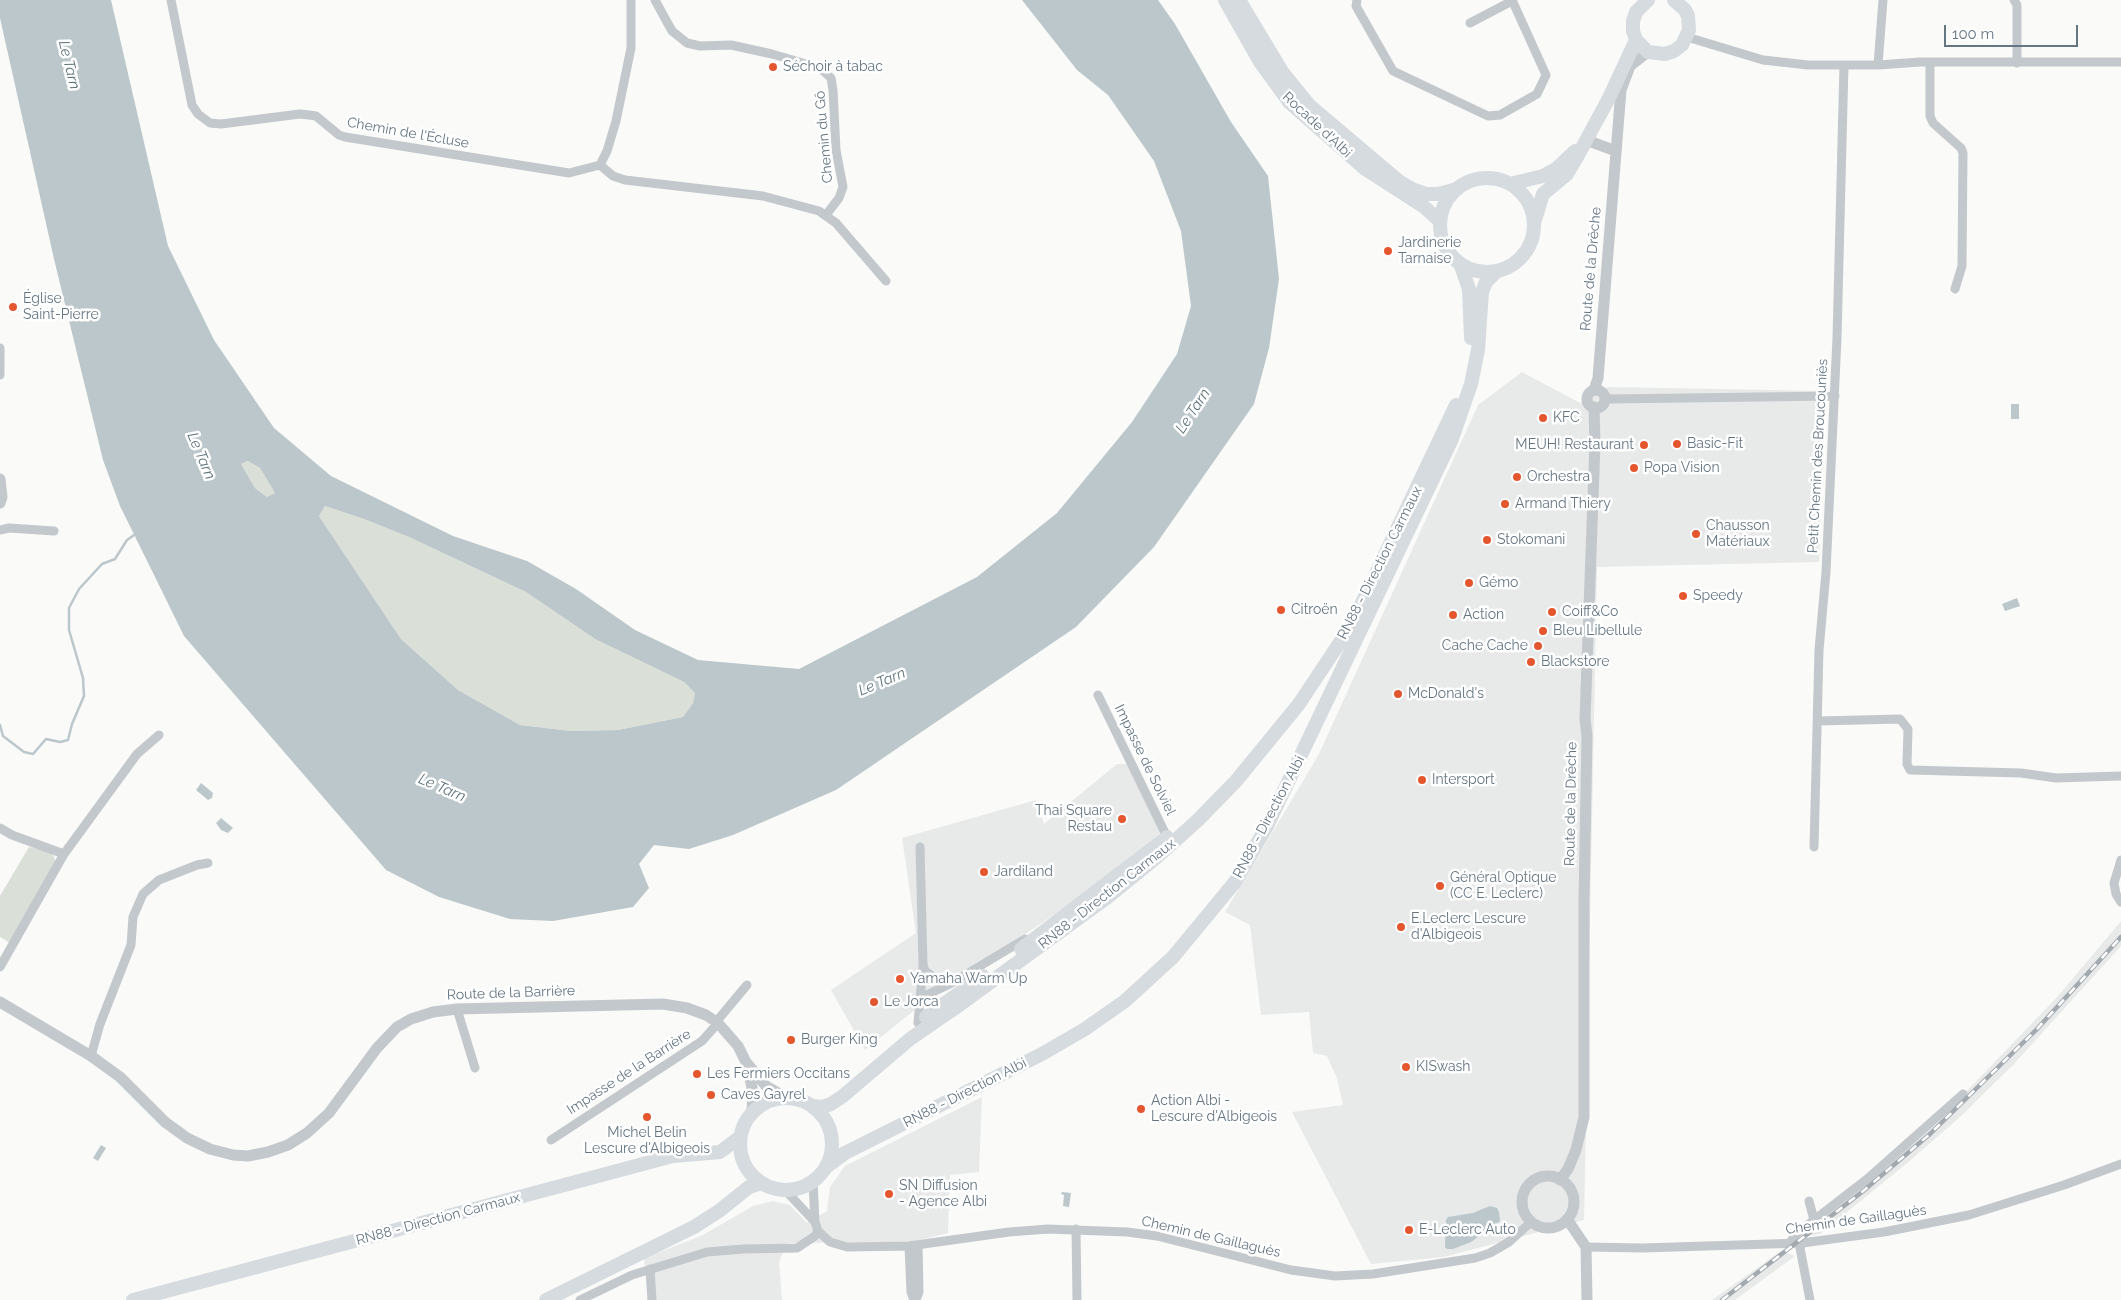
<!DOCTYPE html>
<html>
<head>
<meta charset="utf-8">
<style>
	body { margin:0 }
	#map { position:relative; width:2121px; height:1300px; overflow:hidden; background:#fafaf8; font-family:Raleway,sans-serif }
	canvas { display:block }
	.scale { position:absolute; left:1944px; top:25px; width:134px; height:22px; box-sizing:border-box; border:2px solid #657683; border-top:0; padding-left:6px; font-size:15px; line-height:18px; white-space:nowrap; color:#657683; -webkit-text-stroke:4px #fff; paint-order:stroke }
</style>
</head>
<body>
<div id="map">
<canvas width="2121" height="1300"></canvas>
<div class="scale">100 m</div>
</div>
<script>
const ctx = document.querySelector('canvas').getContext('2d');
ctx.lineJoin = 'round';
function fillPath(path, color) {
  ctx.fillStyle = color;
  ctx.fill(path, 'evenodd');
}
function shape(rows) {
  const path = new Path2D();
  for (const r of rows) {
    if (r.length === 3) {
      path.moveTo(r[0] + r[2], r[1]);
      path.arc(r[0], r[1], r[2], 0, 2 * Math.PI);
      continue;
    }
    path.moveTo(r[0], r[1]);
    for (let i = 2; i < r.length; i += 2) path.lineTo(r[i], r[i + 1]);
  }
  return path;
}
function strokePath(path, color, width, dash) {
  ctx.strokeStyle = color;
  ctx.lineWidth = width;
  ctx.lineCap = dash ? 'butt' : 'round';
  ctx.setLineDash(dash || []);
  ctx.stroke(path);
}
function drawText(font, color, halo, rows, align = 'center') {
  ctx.font = font + ' Raleway,sans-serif';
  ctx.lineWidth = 5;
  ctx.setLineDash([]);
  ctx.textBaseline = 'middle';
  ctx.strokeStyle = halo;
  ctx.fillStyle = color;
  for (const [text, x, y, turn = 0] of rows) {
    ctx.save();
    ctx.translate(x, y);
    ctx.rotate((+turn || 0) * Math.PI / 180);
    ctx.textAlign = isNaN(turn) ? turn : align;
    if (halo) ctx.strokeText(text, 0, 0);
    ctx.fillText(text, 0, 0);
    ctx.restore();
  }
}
const built = shape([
	[1522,372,1580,403,1608,387,1825,391,1819,562,1597,567,1584,1220,1444,1257,1371,1264,1292,1112,1343,1105,1337,1078,1327,1056,1313,1053,1309,1012,1261,1015,1250,925,1225,912,1319,754,1478,405],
	[1117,764,1128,764,1160,833,1073,902,927,1000,865,1050,831,990,916,933,902,838,1036,800,1044,824],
	[2121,921,2121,946,2014,1064,1960,1117,1906,1164,1820,1234,1796,1238,1965,1093,2058,996],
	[982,1097,979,1172,950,1175,948,1233,912,1242,787,1243,779,1262,782,1300,648,1300,644,1258,701,1236,753,1206,773,1201,790,1205,807,1223,827,1211,830,1187,845,1166],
	[1781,1251,1795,1256,1735,1300,1712,1300]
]);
const green = shape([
	[248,461,260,468,275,493,267,497,255,488,241,464],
	[325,506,364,519,409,537,526,592,595,639,684,682,695,693,693,703,683,717,618,730,571,731,520,725,458,690,401,639,319,516],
	[29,847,52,852,56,863,10,943,0,937,0,896]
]);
const water = shape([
	[0,0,111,0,168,246,214,340,274,428,331,476,453,536,527,561,576,589,635,630,698,660,799,669,977,577,1057,513,1132,422,1177,354,1191,306,1181,231,1154,161,1108,95,1077,70,1022,0,1158,0,1175,24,1231,122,1268,176,1279,279,1269,348,1254,404,1154,547,1076,627,836,790,733,835,689,849,654,845,639,864,649,888,633,907,553,921,510,919,439,897,386,870,184,636,156,579,120,506,103,460,54,259,0,18],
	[248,461,260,468,275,493,267,497,255,488,241,464],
	[325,506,364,519,409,537,526,592,595,639,684,682,695,693,693,703,683,717,618,730,571,731,520,725,458,690,401,639,319,516],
	[2011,404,2019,404,2019,419,2011,419],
	[2017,598,2020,606,2005,611,2002,604],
	[201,783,213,793,212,798,208,800,196,790],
	[221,818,233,828,228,833,221,830,216,823],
	[101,1145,106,1148,98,1161,93,1158],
	[1062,1192,1071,1193,1069,1207,1063,1206,1064,1195,1061,1194],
	[1490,1206,1497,1208,1499,1212,1500,1221,1471,1242,1453,1249,1447,1249,1445,1247,1446,1220,1448,1217,1473,1213]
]);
const stream = shape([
	[0,725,3,736,24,752,33,754,46,739,60,742,68,740,72,724,84,696,83,678,69,630,69,608,79,589,102,564,115,559,127,540,137,533]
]);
const minor = shape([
	[171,0,192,105,198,114,210,123,221,124,300,114,309,115,316,116,339,135,345,137,569,173,600,165,607,151,616,121,631,48,631,0],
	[655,0,672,31,687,43,700,46,731,45,772,54,820,68,831,78,833,90,836,150,843,187,839,198,826,215],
	[1357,0,1356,6,1393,71,1488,116,1500,115,1537,94,1546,75,1512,0],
	[2014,0,2017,5,2017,63],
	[1470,23,1512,1],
	[1687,37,1763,60,1808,65,1878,65,1920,62,2121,62],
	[1930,62,1930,116,1933,123,1961,148,1963,153,1962,266,1955,289],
	[1878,65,1883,0],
	[600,165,613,176,625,180,763,196,819,211,836,223,886,281],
	[0,348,0,375],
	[1605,397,1611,399,1835,396],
	[0,530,9,528,54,531],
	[1098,695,1167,837],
	[1818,721,1900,719,1908,729,1907,764,1910,770,2021,773,2056,778,2121,776],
	[0,828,12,835,64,854],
	[1814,847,1819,650,1826,572,1837,338,1844,65],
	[2121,860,2114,883,2116,894,2121,902],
	[923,965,925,971,939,981,950,984,1025,939],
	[0,967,64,854,137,754,159,735],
	[920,998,950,984],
	[457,1009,475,1068],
	[716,1022,747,985],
	[918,1023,923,965,920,847],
	[91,1056,100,1024,131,945,133,917,143,894,159,880,197,865,208,863],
	[551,1140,702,1041,718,1023],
	[813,1182,815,1222,818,1231,830,1242,847,1247,909,1246,1009,1232,1048,1229,1127,1232,1157,1236,1291,1270,1335,1276,1373,1274,1475,1258,1490,1253,1509,1242,1531,1222],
	[785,1190,815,1222],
	[1814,1220,1867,1179,1963,1094],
	[1076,1229,1077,1300],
	[1802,1243,1800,1248,1810,1300],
	[1789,1244,1797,1233,1814,1220,1809,1201],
	[909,1246,911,1292,914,1300],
	[1586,1247,1643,1248,1802,1243,1884,1232,1969,1215,2064,1185,2121,1164],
	[650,1269,652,1300],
	[580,1300,632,1275,707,1252,743,1249,797,1248,815,1236,818,1231],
	[916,1300,919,1292,918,1245]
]);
const tertiary = shape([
	[1586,140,1616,151],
	[1596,399,9],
	[1594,390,1598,378,1621,90,1630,66,1648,52],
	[0,479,2,497,0,503],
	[0,1002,91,1056,120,1077,165,1122,187,1138,210,1149,233,1155,248,1156,268,1152,288,1145,307,1133,329,1113,377,1048,397,1027,411,1019,433,1012,457,1009,663,1004,687,1008,706,1015,718,1023,738,1046,746,1062,766,1086,785,1097],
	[747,1066,753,1092,752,1113],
	[1548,1202,26],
	[1560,1180,1568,1169,1576,1150,1584,1117,1584,899,1587,736,1585,719,1595,443,1594,407],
	[1567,1219,1586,1247,1587,1300]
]);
const primary = shape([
	[1648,0,1636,12,1633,21,1633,31,1636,40,1648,52,1665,54,1674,51,1682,45,1689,30,1688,16,1685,10,1674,0],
	[1487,225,47],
	[1510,184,1543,176,1556,169,1575,151],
	[1534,223,1543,194,1567,174,1576,159,1609,98,1636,40],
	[1460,263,1469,289,1471,338],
	[1021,949,1167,837],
	[926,1017,983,976],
	[786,1144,46],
	[813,1106,822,1107,831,1104,843,1096,910,1039,955,1008,1109,896,1158,856,1198,820,1236,781,1299,704,1352,624,1456,405],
	[826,1167,845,1153,1042,1054,1085,1029,1125,1001,1173,957,1235,882,1267,826,1452,439,1471,384,1478,350,1482,292,1486,282,1497,271],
	[133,1300,673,1156,720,1152,740,1137],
	[546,1300,694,1227,719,1211,749,1187,761,1183]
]);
const trunk = shape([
	[1225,0,1260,62,1289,102,1364,168,1423,206,1440,221],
	[1239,0,1283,73,1309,105,1400,182,1414,190,1426,194,1438,194,1457,189]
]);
const rail = shape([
	[1722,1300,1862,1192,1930,1134,2037,1029,2121,937]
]);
const markers = [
	[773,67,5,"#e4572e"],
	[1388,251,5,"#e4572e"],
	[13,307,5,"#e4572e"],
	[1543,418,5,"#e4572e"],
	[1677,444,5,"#e4572e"],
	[1644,445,5,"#e4572e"],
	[1634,468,5,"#e4572e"],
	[1517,477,5,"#e4572e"],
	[1505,504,5,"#e4572e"],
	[1696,534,5,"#e4572e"],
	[1487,540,5,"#e4572e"],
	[1469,583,5,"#e4572e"],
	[1683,596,5,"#e4572e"],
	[1281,610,5,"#e4572e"],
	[1552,612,5,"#e4572e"],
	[1453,615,5,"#e4572e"],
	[1543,631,5,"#e4572e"],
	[1538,646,5,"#e4572e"],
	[1531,662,5,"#e4572e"],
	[1398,694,5,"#e4572e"],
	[1422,780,5,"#e4572e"],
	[1122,819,5,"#e4572e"],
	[984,872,5,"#e4572e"],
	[1440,886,5,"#e4572e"],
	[1401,927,5,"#e4572e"],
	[900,979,5,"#e4572e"],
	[874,1002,5,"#e4572e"],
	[791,1040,5,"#e4572e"],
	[1406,1067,5,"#e4572e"],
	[697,1074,5,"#e4572e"],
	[711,1095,5,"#e4572e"],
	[1141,1109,5,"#e4572e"],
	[647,1117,5,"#e4572e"],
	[889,1194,5,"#e4572e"],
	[1409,1230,5,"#e4572e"]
];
const poiNames = [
	["Séchoir à tabac",783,67],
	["Jardinerie",1398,243],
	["Tarnaise",1398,259],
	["Église",23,299],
	["Saint-Pierre",23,315],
	["KFC",1553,418],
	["Basic-Fit",1687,444],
	["MEUH! Restaurant",1634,445,"right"],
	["Popa Vision",1644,468],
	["Orchestra",1527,477],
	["Armand Thiery",1515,504],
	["Chausson",1706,526],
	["Matériaux",1706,542],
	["Stokomani",1497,540],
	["Gémo",1479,583],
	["Speedy",1693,596],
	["Citroën",1291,610],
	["Coiff&Co",1562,612],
	["Action",1463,615],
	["Bleu Libellule",1553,631],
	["Cache Cache",1528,646,"right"],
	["Blackstore",1541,662],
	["McDonald's",1408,694],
	["Intersport",1432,780],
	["Thai Square",1112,811,"right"],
	["Restau",1112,827,"right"],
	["Jardiland",994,872],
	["Général Optique",1450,878],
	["(CC E. Leclerc)",1450,894],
	["E.Leclerc Lescure",1411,919],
	["d'Albigeois",1411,935],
	["Yamaha Warm Up",910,979],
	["Le Jorca",884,1002],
	["Burger King",801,1040],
	["KISwash",1416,1067],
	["Les Fermiers Occitans",707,1074],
	["Caves Gayrel",721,1095],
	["Action Albi -",1151,1101],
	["Lescure d'Albigeois",1151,1117],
	["Michel Belin",647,1133,"center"],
	["Lescure d'Albigeois",647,1149,"center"],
	["SN Diffusion",899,1186],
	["- Agence Albi",899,1202],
	["E-Leclerc Auto",1419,1230]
];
const streetNames = [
	["Rocade d'Albi",1317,125,43],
	["Chemin de l'Écluse",408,133,10],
	["Chemin du Gô",824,137,-95],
	["Route de la Drêche",1591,269,-85],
	["Petit Chemin des Broucouniès",1818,456,-87],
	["RN88 - Direction Carmaux",1380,563,-63],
	["Impasse de Solviel",1145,760,64],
	["Route de la Drêche",1571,804,-89],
	["RN88 - Direction Albi",1269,817,-62],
	["RN88 - Direction Carmaux",1107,894,-38],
	["Route de la Barrière",511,993,-2],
	["Impasse de la Barrière",629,1072,-33],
	["RN88 - Direction Albi",965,1093,-27],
	["RN88 - Direction Carmaux",438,1219,-15],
	["Chemin de Gaillaguès",1856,1220,-8],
	["Chemin de Gaillaguès",1211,1237,13]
];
const waterNames = [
	["Le Tarn",69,65,76],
	["Le Tarn",1193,411,-57],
	["Le Tarn",201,456,67],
	["Le Tarn",882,682,-23],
	["Le Tarn",442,788,23]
];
fillPath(built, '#e8e9e9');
fillPath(green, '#dadfd7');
fillPath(water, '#bbc7cb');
strokePath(stream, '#bbc7cb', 2.5);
strokePath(minor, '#c3c8cc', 9);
strokePath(tertiary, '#c3c8cc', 11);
strokePath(primary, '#d6dbdf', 14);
strokePath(trunk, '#d6dbdf', 14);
strokePath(rail, '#a2aab0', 4.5);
strokePath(rail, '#fff', 2.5, [8]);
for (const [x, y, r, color] of markers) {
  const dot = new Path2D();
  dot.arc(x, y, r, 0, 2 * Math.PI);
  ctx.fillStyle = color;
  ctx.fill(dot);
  strokePath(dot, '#fff', 2);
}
drawText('14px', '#657683', '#fff', poiNames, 'left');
drawText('14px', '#657683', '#fff', streetNames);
drawText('italic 15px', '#60757c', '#fff', waterNames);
</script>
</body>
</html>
